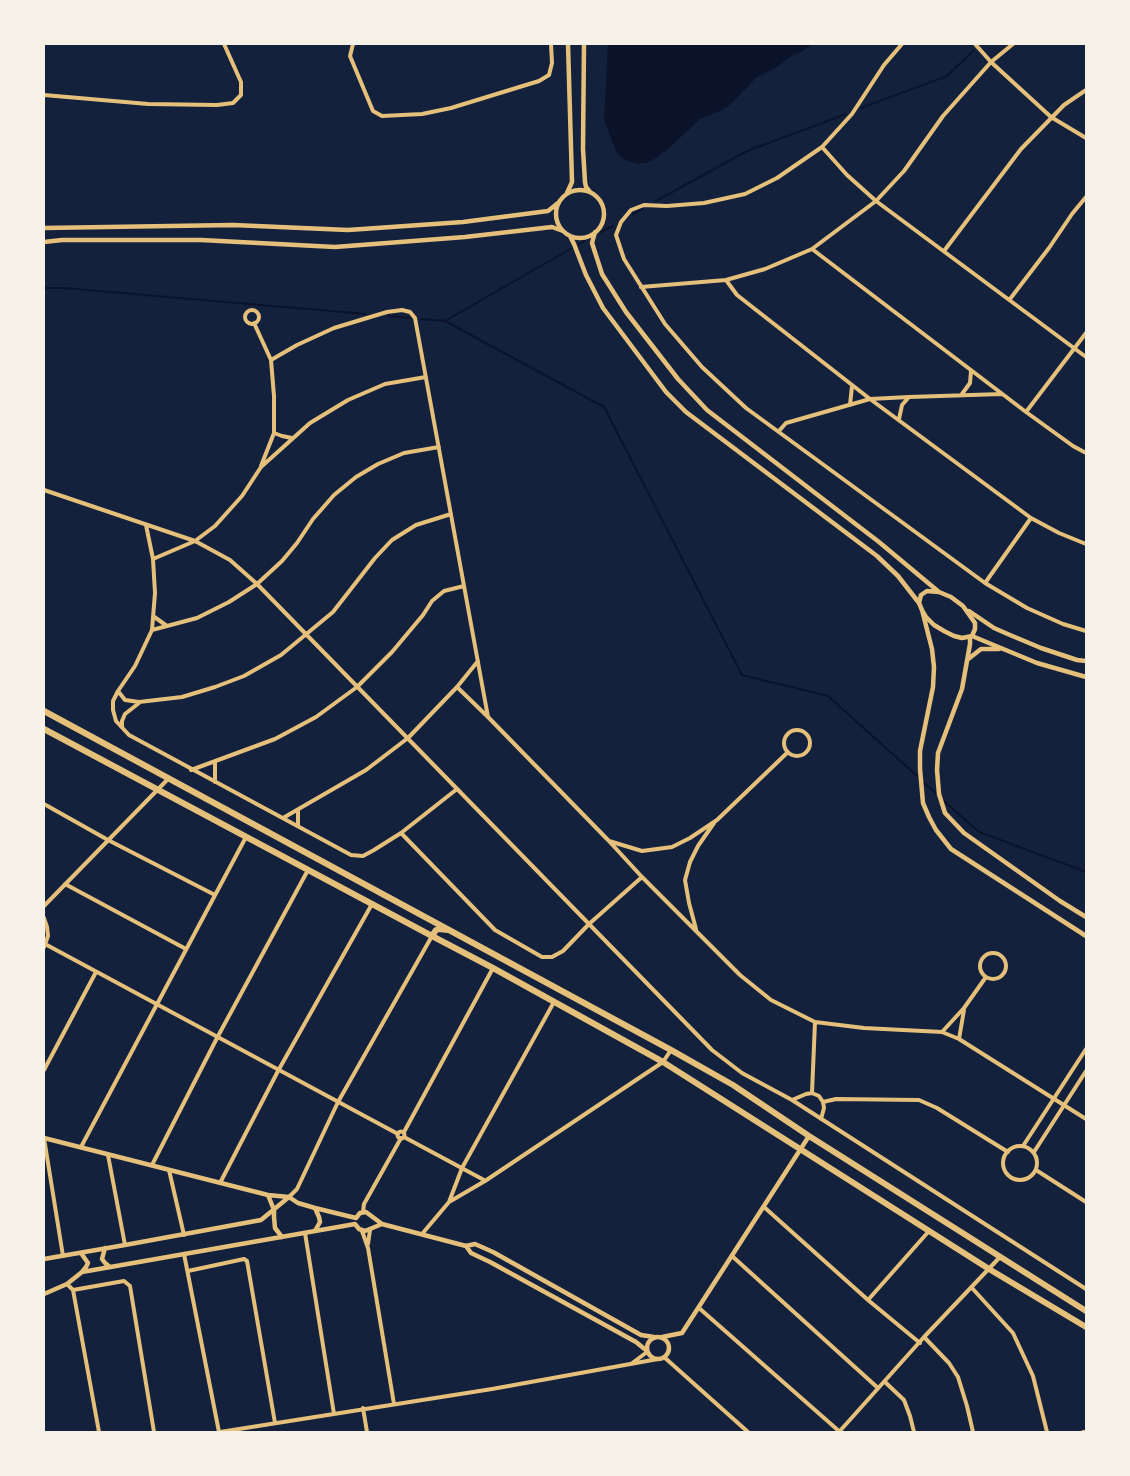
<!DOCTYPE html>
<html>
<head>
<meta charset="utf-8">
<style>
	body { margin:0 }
	#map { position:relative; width:1130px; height:1476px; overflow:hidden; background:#14213d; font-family:Jost,sans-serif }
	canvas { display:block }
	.frame { position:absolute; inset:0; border:45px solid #f6f1e7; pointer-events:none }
</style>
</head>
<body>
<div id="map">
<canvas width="1130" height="1476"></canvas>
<div class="frame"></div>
</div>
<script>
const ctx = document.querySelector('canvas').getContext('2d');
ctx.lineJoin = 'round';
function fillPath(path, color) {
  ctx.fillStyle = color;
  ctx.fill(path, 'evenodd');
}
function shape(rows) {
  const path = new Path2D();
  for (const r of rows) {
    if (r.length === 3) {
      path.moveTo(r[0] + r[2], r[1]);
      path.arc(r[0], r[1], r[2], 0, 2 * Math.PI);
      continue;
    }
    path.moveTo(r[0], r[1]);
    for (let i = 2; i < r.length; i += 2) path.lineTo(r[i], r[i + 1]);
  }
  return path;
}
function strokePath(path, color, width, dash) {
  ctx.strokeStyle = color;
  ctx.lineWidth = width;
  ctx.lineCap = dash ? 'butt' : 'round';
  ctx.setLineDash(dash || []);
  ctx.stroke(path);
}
const water = shape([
	[608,44,812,44,803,51,790,57,776,68,757,77,731,104,722,110,700,119,669,148,655,159,647,163,638,164,627,161,620,156,615,149,604,120]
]);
const stream = shape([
	[861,108,947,76,974,50],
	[656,201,747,151,846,114],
	[633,214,642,209],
	[601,232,613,226],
	[579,244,585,241],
	[44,288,63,288,366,314],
	[389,316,410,318],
	[421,319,445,321,604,407,742,675,828,696,917,776],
	[445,321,572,248],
	[924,783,936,793],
	[944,801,979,832,1086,872]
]);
const minor = shape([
	[353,44,350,56,373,111,382,116,422,114,451,108,539,81,549,75,552,63,551,44],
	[902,44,884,65,852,114,822,147,777,178,745,194,704,203,667,206,644,205,631,210,621,222,616,235,624,259,665,324,702,367,746,408,985,583,1027,608,1063,624,1086,631],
	[975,44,991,62,1051,117,1086,138],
	[44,95,148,104,217,105,233,103,241,95,241,82,224,44],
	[822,147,847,175,876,201,1086,357],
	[812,249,1026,412,1073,446,1086,453],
	[944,251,1021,149,1064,105,1086,90],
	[726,280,737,295,870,399,1031,518,1059,533,1086,544],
	[641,287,726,280,765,269,812,249,876,201,904,171,943,116,991,62,1013,44],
	[1010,299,1049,248,1072,214,1086,197],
	[252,317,7],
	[254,323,271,360,274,396,274,433,261,466],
	[271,360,297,345,334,328,387,312,402,310,410,312,415,318,488,717],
	[962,394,970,383,971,371],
	[850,405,852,386],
	[1026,412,1086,333],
	[899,419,902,405,909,397],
	[779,431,786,423,870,399,909,397,1002,394],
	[274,433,282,436,292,438],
	[44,490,195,541,230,560,257,584,712,1050,742,1073,792,1100,1086,1289],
	[146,525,153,559,155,593,152,630,135,666,118,691,113,701,113,710,116,721,129,735,351,855,363,856,374,850,401,833,457,789],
	[153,559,195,541,215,526,242,496,261,467,310,423,348,400,385,384,426,377],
	[985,583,1031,518],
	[153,616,167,626],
	[152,630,197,618,229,602,257,584,282,561,297,543,313,519,334,495,356,477,378,464,404,453,439,447],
	[457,687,489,718,608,840,642,877,740,975,771,1000,815,1022,864,1028,942,1032,959,1039,1086,1119],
	[118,691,125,700,139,702,182,697,215,687,244,676,281,655,333,612,375,558,392,540,416,525,451,514],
	[122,727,122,721,125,714,139,703],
	[797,743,13],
	[215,762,215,782],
	[191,770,275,739,316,717,357,687,392,652,423,615,432,601,444,591,464,586],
	[44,804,108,840,215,895],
	[283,818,366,770,408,738,457,687,478,661],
	[298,826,298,810],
	[401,833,495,930,542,957,552,957,563,951,589,924,642,877],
	[609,841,642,851,672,847,690,838,717,820,788,752],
	[65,884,186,949],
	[44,906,169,778],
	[44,918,47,927,48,936,44,947],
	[696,929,689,903,685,880,690,862,698,846,714,823],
	[45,944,398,1134],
	[993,966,13],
	[942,1032,964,1008,986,977],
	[959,1039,964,1010],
	[44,1070,96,972],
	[812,1093,815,1022],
	[792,1100,806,1094,812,1093,819,1096,823,1102,824,1108,821,1119],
	[823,1102,836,1099,919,1100,937,1108,1008,1152],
	[401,1135,3.5],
	[404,1132,493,968],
	[404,1137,484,1180],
	[44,1138,63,1256],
	[1020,1163,17],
	[1023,1146,1086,1049],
	[81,1147,246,837],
	[1034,1152,1086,1071],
	[108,1155,125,1245],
	[152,1165,217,1038,308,870],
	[169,1170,184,1235],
	[1036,1170,1086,1202],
	[220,1183,278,1071,372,904],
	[289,1197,297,1189,338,1102,432,936],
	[449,1202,485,1181,663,1062,671,1050],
	[764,1207,868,1300,920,1343],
	[363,1212,364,1204,401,1138],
	[362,1231,368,1248,394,1404],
	[305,1233,334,1414],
	[422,1234,449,1202,462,1168,554,1002],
	[368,1244,370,1230],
	[184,1254,219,1432],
	[732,1256,878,1388],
	[188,1271,244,1259,247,1261,275,1423],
	[67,1284,73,1290,99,1432],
	[972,1288,1013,1333,1033,1376,1047,1432],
	[73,1290,124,1281,130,1286,154,1432],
	[868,1300,929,1231],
	[699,1308,840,1432],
	[924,1337,949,1363,958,1377,967,1406,973,1432],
	[664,1357,748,1432],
	[631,1364,647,1352],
	[885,1382,904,1400,910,1416,914,1432],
	[363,1408,367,1432],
	[220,1432,492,1389,658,1359],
	[839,1432,924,1337,1000,1257],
	[1083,1432,1086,1432]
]);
const tertiary = shape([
	[584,44,583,149,585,182,586,187,590,192],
	[580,214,24],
	[567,193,572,182,568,44],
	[44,228,233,225,348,230,463,222,548,211,558,203],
	[595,232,592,243,602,274,626,312,678,379,707,410,879,542,939,592],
	[570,236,574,244,586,275,603,308,666,392,686,412,877,556,898,576,919,603],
	[44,242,62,240,201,240,335,247,465,237,552,227,563,231],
	[927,591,939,592,951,597,963,606,975,623,975,629,972,636,962,638,954,636,944,631,934,625,926,617,922,610,919,603,921,595,927,591],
	[922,610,932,649,934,667,933,687,920,751,920,769,923,803,929,817,936,830,951,849,1086,936],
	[969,611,994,628,1010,635,1041,648,1077,660,1086,661],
	[972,636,1037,663,1086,677],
	[970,637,970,644,962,689,938,753,937,770,939,794,945,813,964,833,1060,901,1086,917],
	[967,660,981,649,999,649],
	[44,1138,268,1195,289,1197,298,1203,315,1208,356,1218,360,1213,366,1212,382,1224,466,1246,475,1244,493,1252,641,1335,654,1337],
	[268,1195,274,1210,274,1217,275,1228,282,1237],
	[315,1208,319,1217,320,1222,315,1231],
	[466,1246,471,1253,490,1262,636,1342,647,1351],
	[105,1248,102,1259,105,1263,110,1267],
	[81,1253,88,1263,86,1267,82,1272],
	[44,1259,125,1245,261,1220,289,1197],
	[44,1294,67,1284,82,1272,355,1224,359,1229,365,1231,382,1224],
	[658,1348,11],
	[662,1337,682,1333,809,1136]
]);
const primary = shape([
	[44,711,671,1050,733,1085,809,1136,1086,1311],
	[44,729,432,936,493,968,663,1062,989,1269,1086,1327],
	[432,936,436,930,439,929,448,930]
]);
fillPath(water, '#0b132b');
strokePath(stream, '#0b132b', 2);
strokePath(minor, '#e5c07b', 4);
strokePath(tertiary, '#e5c07b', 4.5);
strokePath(primary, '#e5c07b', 6);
</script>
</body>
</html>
